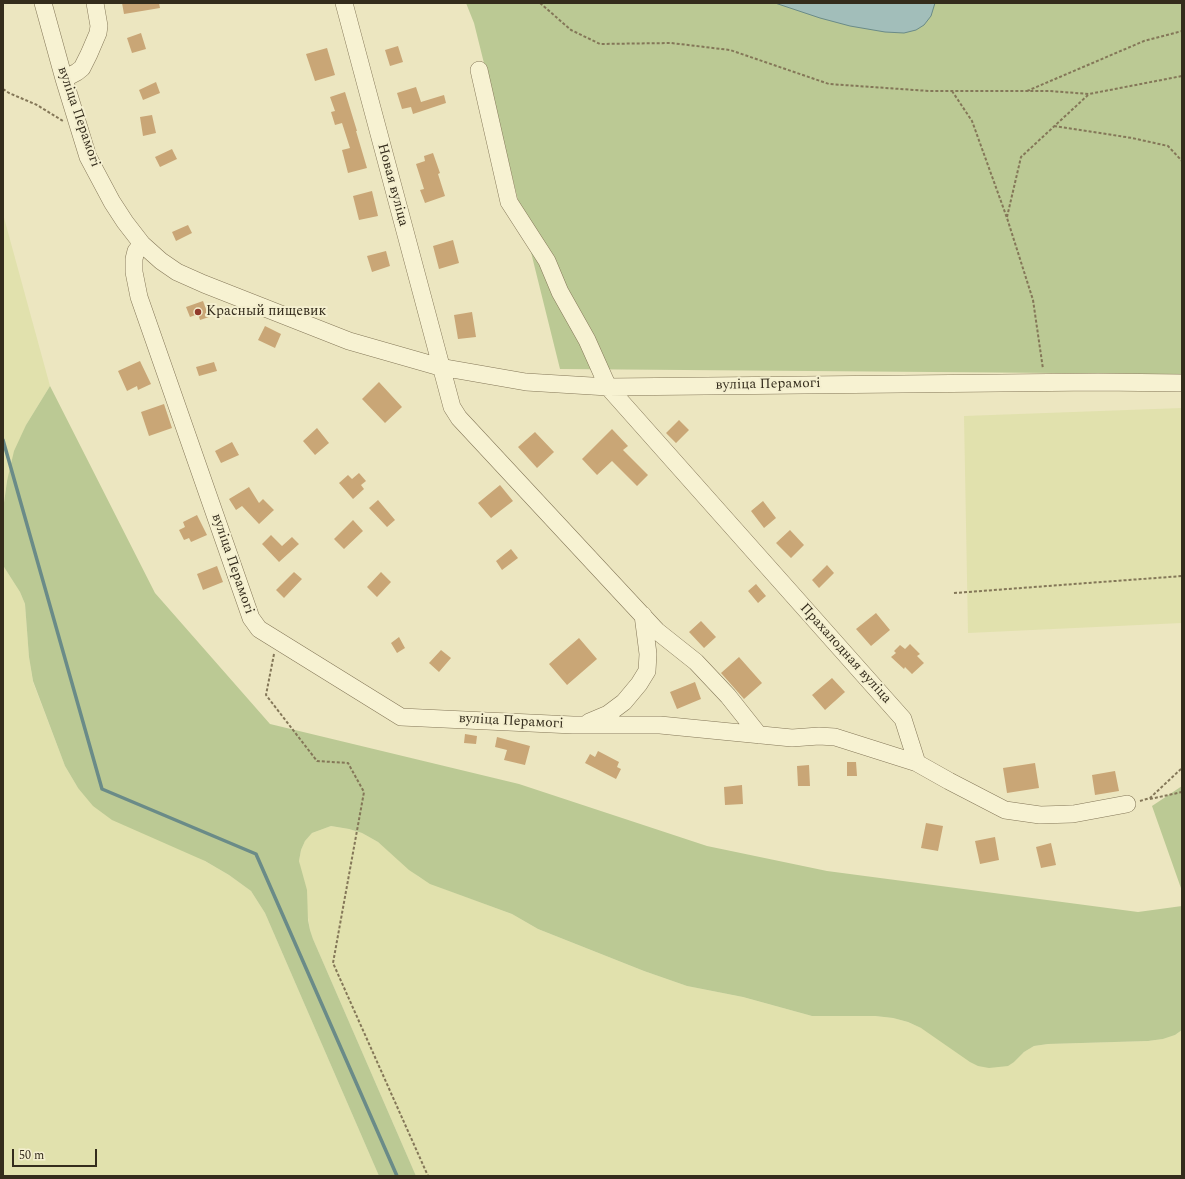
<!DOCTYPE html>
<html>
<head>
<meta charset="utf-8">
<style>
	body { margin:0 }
	#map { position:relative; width:1185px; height:1179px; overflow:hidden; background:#ece6c0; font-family:Spectral,serif }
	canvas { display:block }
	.frame { position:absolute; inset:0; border:4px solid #342c1c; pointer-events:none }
	.scale { position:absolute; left:12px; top:1149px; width:85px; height:18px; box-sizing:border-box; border:2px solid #342c1c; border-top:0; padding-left:5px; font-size:12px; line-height:14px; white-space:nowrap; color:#342c1c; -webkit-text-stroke:3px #f4efcf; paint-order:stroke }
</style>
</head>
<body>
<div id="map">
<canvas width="1185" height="1179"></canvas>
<div class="frame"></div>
<div class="scale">50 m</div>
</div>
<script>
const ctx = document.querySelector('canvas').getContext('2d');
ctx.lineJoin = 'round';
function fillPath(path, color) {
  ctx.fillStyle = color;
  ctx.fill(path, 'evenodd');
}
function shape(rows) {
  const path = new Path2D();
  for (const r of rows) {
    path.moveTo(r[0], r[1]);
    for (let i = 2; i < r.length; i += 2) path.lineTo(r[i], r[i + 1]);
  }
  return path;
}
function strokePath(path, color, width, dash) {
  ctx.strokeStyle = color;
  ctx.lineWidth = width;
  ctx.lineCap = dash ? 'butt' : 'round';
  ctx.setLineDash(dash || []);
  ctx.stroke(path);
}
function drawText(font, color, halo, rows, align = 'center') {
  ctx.font = font + ' Spectral,serif';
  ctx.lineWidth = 4;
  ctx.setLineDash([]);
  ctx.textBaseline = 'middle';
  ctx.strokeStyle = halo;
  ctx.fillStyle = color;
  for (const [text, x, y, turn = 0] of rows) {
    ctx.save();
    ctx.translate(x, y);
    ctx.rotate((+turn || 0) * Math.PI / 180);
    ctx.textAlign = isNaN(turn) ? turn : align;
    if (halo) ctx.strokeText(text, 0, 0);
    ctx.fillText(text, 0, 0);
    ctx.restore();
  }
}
const farmland = shape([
	[3,214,50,386,26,425,7,481,3,510],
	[1182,408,1182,623,968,633,964,416],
	[3,563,4,567,20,592,25,604,29,657,33,682,65,766,78,788,229,875,251,891,265,913,379,1176,3,1176],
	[331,826,349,829,362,833,378,842,419,877,442,888,512,914,538,929,644,971,687,986,743,997,812,1016,875,1016,893,1018,908,1022,921,1028,1014,1062,1024,1052,1034,1046,1048,1044,1148,1041,1163,1039,1175,1035,1182,1030,1182,1176,416,1176,313,939,310,930,299,861,301,850,305,841,312,833]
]);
const green = shape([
	[466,3,1182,3,1182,374,560,369,474,23],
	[50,386,155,593,270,724,519,784,707,846,827,871,1138,912,1182,906,1182,1030,1175,1035,1163,1039,1148,1041,1048,1044,1034,1046,1024,1052,1014,1062,1008,1066,989,1068,978,1066,970,1062,921,1028,908,1022,893,1018,875,1016,812,1016,743,997,687,986,644,971,538,929,512,914,430,884,409,870,378,842,362,833,349,829,331,826,312,833,305,841,301,850,299,861,307,890,308,920,310,930,313,939,416,1176,379,1176,265,913,251,891,229,875,205,861,112,820,93,806,78,788,65,766,33,681,29,657,25,604,20,592,4,567,3,563,3,510,7,481,14,451,26,425],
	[1182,786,1182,891,1152,806]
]);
const water = shape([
	[775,3,935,3,931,16,924,25,916,30,904,33,885,32,850,26,820,18,775,3]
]);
const stream = shape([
	[3,440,102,789,256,854,397,1176]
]);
const building = shape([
	[122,3,159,3,160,8,124,14],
	[141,33,146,49,132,53,127,38],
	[398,46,403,62,390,66,385,50],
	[327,48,335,75,315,81,306,54],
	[156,82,160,93,143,100,139,90],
	[416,87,421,102,444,95,446,103,413,114,411,107,402,109,397,93],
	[345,92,357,131,356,131,367,168,348,173,342,150,350,148,342,123,335,125,331,112,335,111,330,97],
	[152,115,156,133,143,136,140,117],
	[172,149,177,159,160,167,155,157],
	[433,153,440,173,438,174,445,196,425,203,420,190,424,189,416,164,425,161,424,156],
	[372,191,378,216,359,220,353,196],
	[188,225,192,233,176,241,172,232],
	[453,240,459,263,439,269,433,246],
	[386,251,390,266,372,272,367,256],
	[203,301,209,317,200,320,198,314,190,317,186,307],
	[472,312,476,337,458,339,454,315],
	[265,326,281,334,275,348,258,340],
	[140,361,151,384,138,390,137,386,127,391,118,371],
	[214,362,217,371,199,376,196,367],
	[379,382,402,407,385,423,362,399],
	[164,404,172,428,149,436,141,412],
	[679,420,689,430,676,443,666,433],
	[317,428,329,443,315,455,303,441],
	[612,429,628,446,623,450,648,475,637,486,612,461,597,475,582,459],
	[535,432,554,452,537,468,518,447],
	[232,442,239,455,221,463,215,451],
	[359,473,366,481,361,485,364,489,353,499,339,483,348,475,352,479],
	[500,485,513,501,491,518,478,503],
	[249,487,259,503,263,499,274,510,259,524,242,506,236,510,229,499],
	[378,500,395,520,387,527,369,508],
	[763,501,776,518,764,528,751,511],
	[197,515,207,535,191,542,189,538,184,540,179,530,185,527,183,522],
	[353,520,363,531,344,549,334,539],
	[790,530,804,545,791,558,776,543],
	[271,535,282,546,292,537,299,544,279,562,262,544],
	[511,549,518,558,502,570,496,561],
	[827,565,834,573,819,588,812,580],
	[217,566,223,582,203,590,197,574],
	[294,572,302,579,284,598,276,590],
	[381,572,391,582,377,597,367,587],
	[756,584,766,596,758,603,748,591],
	[876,613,890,630,871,646,856,629],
	[701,621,716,637,704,648,689,632],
	[399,637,405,648,397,653,391,643],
	[579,638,597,659,567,685,549,664],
	[910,644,920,654,917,656,924,663,912,674,905,667,904,669,891,657,896,653,894,651,900,645,905,649],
	[441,650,451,658,439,672,429,663],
	[739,657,762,683,744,699,721,673],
	[832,678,845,692,825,710,812,695],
	[695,682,701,699,677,709,670,692],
	[465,734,477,736,476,744,464,743],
	[497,737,530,746,525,765,504,760,507,750,495,747],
	[598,751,619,762,617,767,621,769,616,779,585,763,590,754,595,757],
	[847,762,856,762,857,776,847,776],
	[1035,763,1039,788,1007,793,1003,768],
	[809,765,810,786,798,786,797,766],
	[1115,771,1119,791,1095,795,1092,775],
	[742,785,743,804,725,805,724,787],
	[926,823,943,826,938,851,921,848],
	[995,837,999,860,980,864,975,841],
	[1051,843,1056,865,1041,868,1036,847]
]);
const path = shape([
	[540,3,571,30,600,44,671,43,730,50,829,84,929,91,1049,91,1089,94,1182,76],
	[3,89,9,93,37,105,63,121],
	[952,91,972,121,1007,218,1033,300,1043,369],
	[1027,91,1144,41,1182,31],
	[1054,126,1132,138,1168,146,1182,161],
	[1007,217,1021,157,1088,95],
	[954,593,1182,576],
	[274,654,266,695,317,761,348,763,364,792,333,963,428,1176],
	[1150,799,1182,792],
	[1140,801,1150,798,1182,768]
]);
const minor = shape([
	[43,3,64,79,88,157,112,202,125,222,142,244,161,261,177,272,204,284,349,341,440,367,526,382,608,387,1098,382,1182,383],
	[344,3,452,407,459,418,657,631,696,662,728,696,759,735],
	[479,70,509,202,547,261,560,292,587,340,608,387,903,719,917,763,949,781,1005,810,1040,815,1073,814,1127,804],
	[64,79,77,72,82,68,89,54,98,33,99,26,95,3],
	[142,244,136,251,134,259,134,272,139,297,251,618,259,629,401,717,573,725,660,725,792,738,819,736,835,737,917,763],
	[589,722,608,714,624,702,639,684,647,671,648,654,643,615]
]);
const markers = [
	[198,312,4,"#913a2b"]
];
const streetNames = [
	["вуліца Перамогі",78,117,71],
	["Новая вуліца",392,185,75],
	["вуліца Перамогі",768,385,-1],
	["вуліца Перамогі",232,564,71],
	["Прахалодная вуліца",845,654,48],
	["вуліца Перамогі",511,722,3]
];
const poiNames = [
	["Красный пищевик",206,312]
];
fillPath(farmland, '#e1e1ad');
fillPath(green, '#bbc994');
fillPath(water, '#a2beba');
strokePath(water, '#6a8b88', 1);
strokePath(stream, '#6a8b88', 3.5);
fillPath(building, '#c9a676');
strokePath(minor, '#847758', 18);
strokePath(path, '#847758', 2, [3, 2]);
strokePath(minor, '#f7f2d2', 17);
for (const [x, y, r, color] of markers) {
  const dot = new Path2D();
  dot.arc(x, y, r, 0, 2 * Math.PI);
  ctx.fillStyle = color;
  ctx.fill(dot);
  strokePath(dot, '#f4efcf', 1.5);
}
drawText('14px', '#342c1c', '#f4efcf', streetNames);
drawText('14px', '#342c1c', '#f4efcf', poiNames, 'left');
</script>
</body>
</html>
